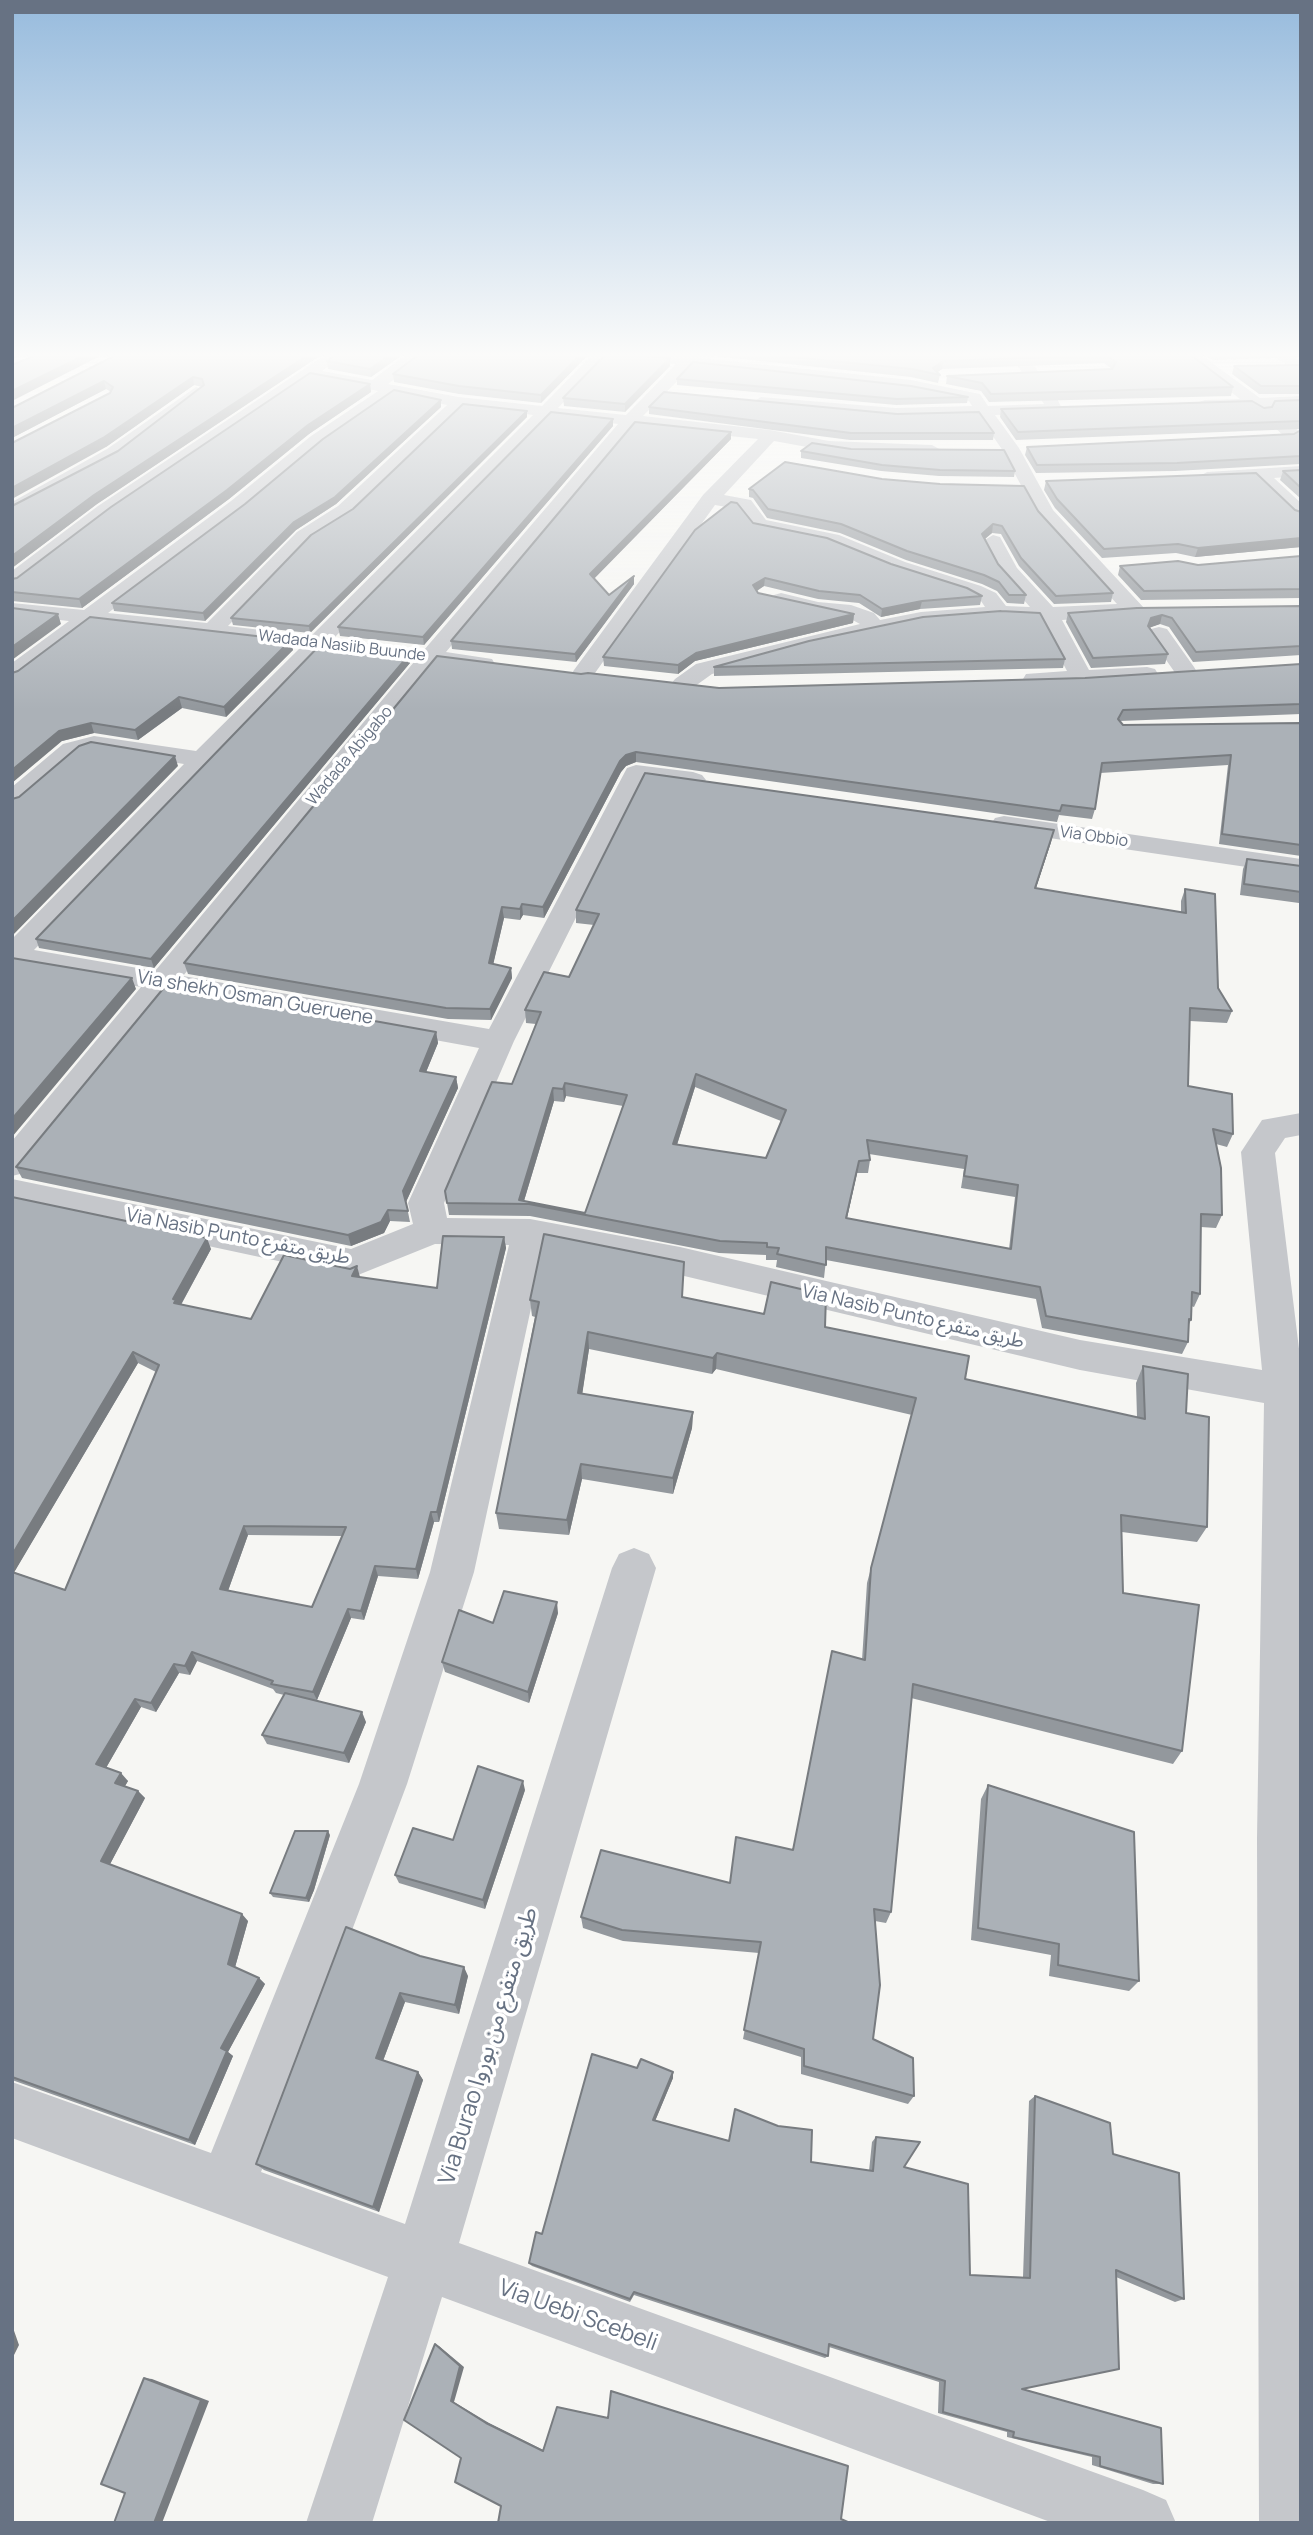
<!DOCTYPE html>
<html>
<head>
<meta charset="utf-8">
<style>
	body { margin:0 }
	#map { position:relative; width:1313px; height:2535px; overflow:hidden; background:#f6f6f3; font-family:Manrope,sans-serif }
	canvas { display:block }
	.frame { position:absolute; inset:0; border:14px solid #677283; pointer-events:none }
</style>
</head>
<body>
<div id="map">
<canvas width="1313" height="2535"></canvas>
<div class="frame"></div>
</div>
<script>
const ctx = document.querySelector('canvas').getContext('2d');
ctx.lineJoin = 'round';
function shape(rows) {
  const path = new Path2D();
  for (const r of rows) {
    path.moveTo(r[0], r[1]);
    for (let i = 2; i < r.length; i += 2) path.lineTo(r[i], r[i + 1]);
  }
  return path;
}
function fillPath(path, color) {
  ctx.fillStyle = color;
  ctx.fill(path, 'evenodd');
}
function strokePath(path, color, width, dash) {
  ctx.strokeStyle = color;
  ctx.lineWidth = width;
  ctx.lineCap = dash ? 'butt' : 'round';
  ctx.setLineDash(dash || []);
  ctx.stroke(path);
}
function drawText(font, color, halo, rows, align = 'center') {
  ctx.font = font + ' Manrope,"Noto Sans Arabic",sans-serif';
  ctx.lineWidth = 7;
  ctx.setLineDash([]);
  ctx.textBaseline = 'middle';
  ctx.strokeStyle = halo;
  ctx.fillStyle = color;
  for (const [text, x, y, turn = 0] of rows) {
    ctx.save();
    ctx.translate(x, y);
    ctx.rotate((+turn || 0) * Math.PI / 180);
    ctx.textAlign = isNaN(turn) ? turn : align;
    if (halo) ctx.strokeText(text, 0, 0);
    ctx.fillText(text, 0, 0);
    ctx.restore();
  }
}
const minor = shape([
	[325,355,343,355,322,371,372,380,406,355,424,355,388,384,459,397,542,406,592,355,609,355,558,408,626,415,676,364,632,360,624,355,702,355,700,358,911,380,980,394,988,406,1044,404,1010,355,1026,355,1056,396,1062,409,1054,414,995,415,1019,448,1053,510,1145,609,1142,614,1134,615,1126,613,1118,616,1062,620,1089,670,1147,667,1155,669,1158,674,1155,679,1082,685,1026,684,1023,679,1026,674,1067,671,1040,620,999,618,921,624,808,648,712,674,691,689,675,689,671,684,675,679,696,664,860,624,847,617,818,614,774,603,770,599,774,595,781,593,818,602,851,605,874,613,880,620,921,612,985,607,981,601,967,594,891,570,827,544,753,529,738,509,715,505,590,680,574,680,571,675,574,670,703,495,758,439,634,426,446,652,492,659,495,664,492,669,484,671,436,665,183,976,489,1029,627,768,636,765,693,772,702,775,706,780,702,785,693,788,644,782,514,1041,444,1203,447,1218,530,1219,680,1247,1080,1340,1262,1370,1241,1152,1262,1120,1301,1113,1301,1135,1285,1138,1275,1153,1301,1365,1301,2523,1259,2523,1257,1838,1264,1403,1080,1370,680,1275,544,1248,474,1572,407,1784,261,2172,405,2224,612,1568,619,1554,634,1548,649,1554,656,1568,459,2243,1143,2490,1166,2500,1176,2523,1053,2523,442,2297,372,2523,306,2523,388,2277,12,2138,12,2082,211,2153,359,1784,430,1572,509,1245,435,1244,353,1277,12,1204,12,1179,351,1249,413,1224,408,1203,479,1048,170,992,24,1173,12,1176,12,1141,141,987,12,965,12,939,184,764,94,750,81,754,21,805,12,808,12,787,63,744,94,736,196,751,300,648,93,624,20,679,12,681,12,663,69,621,12,615,12,603,84,610,231,501,311,436,378,391,311,378,112,514,19,585,12,587,12,571,98,506,325,355],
	[692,366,911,390,969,401,972,406,896,408,761,397,753,402,761,407,896,418,979,416,1001,448,1038,517,1117,604,1053,607,1017,568,1000,537,993,535,983,541,998,571,1030,607,1006,606,996,593,981,586,905,562,839,535,766,520,751,500,724,495,774,441,829,451,932,455,941,450,932,445,829,441,770,430,643,416,692,366],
	[394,394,447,405,338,506,297,532,207,623,108,613,245,509,323,444,394,394],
	[463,407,533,415,311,636,228,626,311,540,352,514,463,407],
	[550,417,618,424,424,650,333,639,550,417],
	[322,650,414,662,155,971,34,950,322,650],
	[1183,355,1201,355,1260,398,1301,396,1301,406,1271,407,1301,433,1301,447,1295,446,1253,408,1199,408,1197,405,1199,402,1205,400,1240,399,1183,355],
	[1270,355,1289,355,1301,361,1301,373,1270,355],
	[196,387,202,389,204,392,202,395,119,457,12,516,12,502,107,449,196,387],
	[1301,466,1301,476,1274,478,1301,503,1301,519,1294,517,1254,479,1207,482,1198,477,1207,472,1301,466],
	[1159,627,1167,629,1194,667,1197,672,1194,677,1178,677,1148,634,1151,629,1159,627],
	[1004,816,1301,859,1301,875,995,830,991,824,995,818,1004,816]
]);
const wall = shape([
	[116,355,321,355,97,504,12,568,12,506,118,451,202,387,194,385,106,447,111,392,106,389,12,438,12,408],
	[335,355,402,355,371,377,328,369,327,361],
	[418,355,588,355,541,403,459,394,394,382,393,374],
	[704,355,1191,355,1233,387,1231,396,989,402,981,391,946,384,947,376,1112,369,1104,363,942,369,937,372,940,375,938,383,911,377],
	[1205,355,1301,355,1301,357,1213,360],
	[670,358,670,366,625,412,564,406,563,398],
	[1301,365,1301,394,1259,394,1232,374,1234,366],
	[677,379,968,397,967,403,896,405,677,385],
	[370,384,371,392,309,434,229,499,82,608,12,601,12,579,17,578],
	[441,400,441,407,336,504,296,530,205,621,114,611,112,603],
	[1301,400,1301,464,1175,471,1036,473,1025,455,1027,447,1294,434,1300,430,1299,429,1016,440,1000,417,1001,409,1264,408,1272,407],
	[649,407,994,433,993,440,850,440,649,414],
	[527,411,527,417,310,633,233,625,231,618],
	[613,419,613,426,424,645,340,636,338,627],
	[731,432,731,439,594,578,609,595,634,576,634,584,576,662,452,649,451,641],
	[851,449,1015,471,1014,477,939,476,881,471,801,458,801,451],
	[1301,470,1301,499,1280,480,1283,471],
	[1046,481,1295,510,1301,547,1195,557,1176,553,1102,558,1055,508,1044,490],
	[749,489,1038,511,1113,593,1111,602,1054,604,1019,566,1001,534,992,533,985,539,998,564,1026,595,1024,604,1007,603,997,591,982,584,906,560,840,533,767,518,753,498,749,497],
	[753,523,891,564,982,596,980,605,920,609,881,617,859,603,818,599,764,586,757,591,758,593,854,614,853,623,695,661,678,674,604,666,603,657],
	[1301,556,1301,598,1141,600,1118,575,1120,566,1198,565],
	[1301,606,1301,655,1193,662,1169,627,1160,624,1150,627,1168,654,1165,664,1091,668,1066,622,1068,613],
	[291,640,293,650,226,717,182,708,138,740,94,733,62,741,12,673],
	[409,655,410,663,154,968,39,948,36,939],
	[1065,659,1063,668,714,676,714,667],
	[1301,664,1301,714,1120,721,1123,725,1301,723,1301,856,1219,844,1228,765,1100,773,1095,809,1092,819,1059,815,1057,822,636,762,626,766,621,772,544,918,523,915,520,920,504,918,493,964,511,968,512,978,491,1020,448,1019,188,974,184,963,581,674,719,688,1085,678],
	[1051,842,1036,888,1181,912,1181,901,1185,889,1218,988,1232,1011,1227,1023,1190,1021,1188,1086,1233,1134,1227,1147,1216,1144,1222,1215,1216,1228,1201,1227,1200,1294,1194,1307,1191,1306,1191,1320,1188,1326,1188,1342,1182,1354,1042,1328,1036,1299,826,1260,824,1278,776,1267,777,1260,766,1260,766,1255,719,1253,530,1216,449,1215,445,1191,512,1084,536,1024,526,1023,525,1010,569,977,594,925,576,923,576,910],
	[695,1087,781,1121,766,1158,677,1145],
	[566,1096,623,1106,585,1213,524,1201,554,1101,564,1102],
	[869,1154,964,1169,961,1188,1015,1197,1009,1249,847,1218,857,1173,868,1173,870,1160],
	[1247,859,1301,866,1301,914,1299,903,1240,895,1243,869],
	[436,1032,438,1043,426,1072,456,1077,458,1088,406,1202,410,1222,390,1221,384,1233,351,1246,22,1178,16,1167],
	[12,1197,211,1249,181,1305,251,1319,360,1277,437,1288,504,1237,506,1248,439,1522,434,1522,418,1579,378,1576,364,1620,351,1618,317,1700,366,1722,349,1763,267,1744,262,1735,284,1695,276,1693,273,1689,197,1661,190,1675,179,1673,156,1712,141,1707,106,1768,128,1781,125,1786,138,1791,145,1798,110,1864,248,1921,235,1967,259,1978,265,1984,228,2052,233,2056,195,2145,12,2080],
	[138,1363,156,1372,65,1590,14,1572],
	[248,1535,342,1536,312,1607,228,1591],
	[682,1297,825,1327,965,1379,1137,1417,1136,1383,1143,1366,1186,1413,1207,1527,1197,1542,1122,1532,1123,1593,1182,1751,1173,1764,911,1698,891,1912,886,1923,875,1921,873,2039,914,2096,908,2104,801,2074,801,2057,743,2039,759,1953,623,1941,583,1928,581,1917,730,1883,793,1849,862,1660,867,1583,912,1415,716,1369,712,1374,589,1349,582,1394,693,1412,692,1428,673,1494,582,1479,569,1535,499,1529,496,1513,535,1317,532,1316,530,1300],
	[558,1613,529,1703,445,1672,442,1662,493,1623],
	[988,1785,1139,1981,1129,1991,1049,1976,1051,1955,971,1940,981,1799],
	[525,1790,485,1909,399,1883,395,1875,453,1840],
	[330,1835,314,1890,309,1902,273,1897,270,1893],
	[346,1927,468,1976,459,2014,405,2002,383,2061,418,2072,423,2080,379,2212,264,2170,256,2164],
	[637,2068,673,2072,673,2078,655,2121,811,2162,869,2171,872,2142,876,2137,904,2167,970,2275,1023,2277,1029,2101,1035,2096,1113,2154,1184,2299,1175,2302,1116,2277,1022,2389,1163,2484,1153,2484,1092,2465,1092,2457,1007,2437,1007,2432,938,2413,939,2382,829,2347,828,2356,825,2358,634,2295,630,2302,532,2266,529,2263,542,2234]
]);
const shadedWall = shape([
	[12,355,23,355,12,359],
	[85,355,102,355,12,401,12,391],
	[308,355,321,355,97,504,12,568,12,556,94,495],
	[390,355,402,355,371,377,370,369],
	[580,355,588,355,541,403,541,395],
	[670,358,670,366,625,412,625,404],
	[943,361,942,369,935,374,933,368],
	[193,377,194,385,106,447,12,499,12,488],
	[104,381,106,389,12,438,12,428],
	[370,384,371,392,309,434,229,499,82,608,79,599,308,425],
	[441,400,441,407,336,504,296,530,205,621,203,613,294,522],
	[527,411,527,417,310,633,309,626],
	[613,419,613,426,424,645,423,637],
	[731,432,731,439,591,582,590,574],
	[993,524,992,533,981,542,982,534],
	[1301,538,1301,547,1195,557,1198,548],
	[634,576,634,584,576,662,575,654],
	[765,578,764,586,753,593,753,585],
	[922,601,920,609,881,617,882,609],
	[58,614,61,624,12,660,12,647],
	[854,614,853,623,695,661,678,674,678,665,696,653],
	[1162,615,1160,624,1149,628,1146,635,1151,618],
	[291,640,293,650,226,717,224,707],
	[409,655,410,663,154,968,151,959],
	[179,697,182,708,138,740,135,730],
	[91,723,94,733,62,741,12,783,12,770,59,731],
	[636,752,636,762,626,766,621,772,544,918,543,907,620,761,626,755],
	[175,756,178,766,12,936,12,921],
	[1054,830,1051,842,1032,900,1035,888],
	[522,904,523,915,520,920,520,909],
	[502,907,504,918,491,974,489,963],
	[511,968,512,978,491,1020,490,1009],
	[132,978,136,989,12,1137,12,1119],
	[436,1032,438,1043,422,1082,420,1071],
	[696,1074,695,1087,673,1157,673,1144],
	[456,1077,458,1088,406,1202,403,1191],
	[565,1083,566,1096,564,1102,563,1089],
	[553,1088,554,1101,523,1204,519,1200],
	[859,1161,857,1173,844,1231,846,1218],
	[388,1210,390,1221,384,1233,351,1246,348,1235],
	[504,1237,506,1248,439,1522,437,1512],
	[207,1238,211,1249,179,1308,178,1314,173,1299],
	[357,1266,360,1277,352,1276],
	[588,1332,589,1349,580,1409,578,1393],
	[133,1352,138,1363,12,1576,12,1555],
	[717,1353,716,1369,712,1374,713,1358],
	[693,1412,692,1428,673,1494,673,1478],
	[581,1464,582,1479,569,1535,567,1520],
	[431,1512,434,1522,418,1579,416,1569],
	[244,1526,248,1535,225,1599,220,1589],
	[375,1566,378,1576,364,1620,361,1611],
	[557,1602,558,1613,529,1703,528,1692],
	[348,1609,351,1618,317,1700,313,1692],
	[192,1652,197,1661,190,1675,185,1666],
	[174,1664,179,1673,156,1712,151,1703],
	[135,1699,141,1707,103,1773,96,1764],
	[362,1712,366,1722,349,1763,344,1753],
	[121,1773,128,1781,122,1791,115,1783],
	[523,1781,525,1790,485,1909,483,1900],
	[138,1791,145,1798,108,1868,101,1861],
	[328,1831,330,1835,314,1890,309,1902,306,1898],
	[242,1914,248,1921,234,1971,228,1964],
	[464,1967,468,1976,459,2014,455,2005],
	[259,1978,265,1984,228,2052,233,2056,195,2145,189,2140,221,2048],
	[400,1993,405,2002,381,2066,376,2058],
	[418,2072,423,2080,379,2212,373,2207],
	[673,2072,673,2078,653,2126,653,2120],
	[12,2325,19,2345,12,2359],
	[435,2344,439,2346,464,2367,454,2402,489,2423,545,2451,543,2451,486,2423,451,2401],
	[144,2378,152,2379,209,2401,162,2523,154,2523]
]);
const building = shape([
	[36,355,85,355,12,391,12,365,36,355],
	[116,355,308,355,94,495,12,556,12,506,118,451,204,385,202,379,193,377,103,438,12,488,12,443,110,393,113,387,104,381,12,428,12,408,116,355],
	[335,355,390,355,370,369,327,361,335,355],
	[418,355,580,355,541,395,459,386,393,374,418,355],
	[605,355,634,355,670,358,625,404,563,398,605,355],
	[772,355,1191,355,1233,387,991,394,982,383,947,376,1112,369,1116,362,1106,355,943,361,933,368,940,375,912,369,772,355],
	[693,362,911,386,968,397,897,399,677,379,693,362],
	[1301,365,1301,386,1261,386,1234,366,1301,365],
	[310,373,370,384,308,425,227,490,79,599,12,592,12,579,17,578,111,507,310,373],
	[394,390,441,400,335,497,294,522,203,613,112,603,245,504,323,439,394,390],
	[664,392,897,414,979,412,994,433,851,433,649,407,664,392],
	[1301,400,1301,421,1018,432,1001,409,1252,401,1264,408,1272,407,1275,401,1301,400],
	[463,404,527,411,309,626,231,618,311,535,353,509,463,404],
	[551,412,613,419,423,637,338,627,551,412],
	[635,422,731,432,590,574,609,595,634,576,575,654,451,641,635,422],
	[1301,430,1301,456,1177,463,1037,465,1027,447,1294,434,1301,430],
	[812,443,851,449,1004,450,1015,471,940,470,882,465,801,451,812,443],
	[785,462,882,479,940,484,1024,486,1038,511,1113,593,1056,596,1021,558,1002,526,993,524,982,534,998,564,1026,595,1009,595,999,582,984,575,907,551,841,524,768,509,753,490,749,489,785,462],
	[1301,470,1301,488,1283,471,1301,470],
	[1256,473,1295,510,1301,512,1301,538,1198,548,1178,544,1104,549,1057,499,1046,481,1256,473],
	[731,502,737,503,753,523,827,538,891,564,967,588,982,596,922,601,882,609,860,595,819,591,765,578,753,585,758,593,854,614,696,653,678,665,603,657,695,530,731,502],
	[1301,556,1301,589,1144,591,1120,566,1178,561,1198,565,1301,556],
	[1301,606,1301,646,1196,652,1172,618,1162,615,1151,618,1148,626,1168,654,1093,658,1068,613,1137,608,1301,606],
	[12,608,58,614,12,647,12,608],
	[1001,611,1040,613,1065,659,714,667,809,641,923,617,1001,611],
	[90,617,291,640,224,707,179,697,135,730,91,723,59,731,12,770,12,673,18,671,90,617],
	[321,644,409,655,151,959,36,939,321,644],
	[437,656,581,674,588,673,719,688,1085,678,1301,664,1301,704,1123,710,1118,719,1123,725,1301,723,1301,845,1222,834,1231,755,1102,763,1095,809,1062,805,1060,811,636,752,626,755,620,761,543,907,522,904,520,909,502,907,489,963,511,968,490,1009,446,1008,184,963,437,656],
	[91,742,175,756,12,921,12,799,19,797,79,746,91,742],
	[645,773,1054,830,1035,888,1186,913,1185,889,1215,894,1218,988,1232,1011,1190,1008,1188,1086,1232,1094,1233,1134,1213,1129,1221,1168,1222,1215,1201,1214,1200,1294,1192,1292,1191,1320,1189,1319,1188,1342,1046,1316,1040,1287,826,1247,826,1265,777,1254,779,1248,767,1247,767,1243,720,1241,529,1204,447,1203,445,1191,492,1082,512,1084,541,1012,525,1010,544,972,569,977,599,914,576,910,645,773],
	[696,1074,786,1110,766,1158,673,1144,696,1074],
	[565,1083,627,1095,585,1213,519,1200,553,1088,563,1089,565,1083],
	[867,1140,967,1156,964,1176,1018,1185,1011,1249,846,1218,859,1161,870,1160,867,1140],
	[1247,859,1301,866,1301,892,1244,884,1247,859],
	[12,958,132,978,12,1119,12,958],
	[167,984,436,1032,420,1071,456,1077,403,1191,408,1211,388,1210,381,1222,348,1235,16,1167,167,984],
	[12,1197,207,1238,173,1299,176,1300,174,1303,251,1319,284,1255,350,1269,357,1266,352,1276,437,1288,443,1236,504,1237,437,1512,431,1512,416,1569,375,1566,361,1611,348,1609,313,1692,271,1684,273,1681,192,1652,185,1666,174,1664,151,1703,135,1699,96,1764,121,1773,115,1783,138,1791,101,1861,242,1914,228,1964,259,1978,221,2048,227,2051,189,2140,12,2077,12,1572,65,1590,159,1365,133,1352,12,1555,12,1197],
	[244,1526,346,1527,312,1607,220,1589,244,1526],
	[544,1234,684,1262,682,1297,764,1314,771,1282,826,1295,825,1327,969,1356,965,1379,1145,1419,1143,1366,1188,1374,1186,1413,1209,1417,1207,1527,1121,1515,1123,1593,1199,1605,1182,1751,913,1684,891,1912,874,1909,880,1985,873,2039,913,2058,914,2096,804,2066,804,2049,744,2030,761,1942,622,1930,581,1917,601,1850,730,1883,736,1837,793,1850,832,1651,865,1660,871,1568,916,1398,717,1353,713,1358,588,1332,578,1393,693,1412,673,1478,581,1464,567,1520,496,1513,539,1302,530,1300,544,1234],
	[504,1591,557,1602,528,1692,442,1662,459,1610,493,1623,504,1591],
	[285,1693,362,1712,344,1753,262,1735,285,1693],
	[478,1766,523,1781,483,1900,395,1875,413,1828,453,1840,478,1766],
	[988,1785,1134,1832,1139,1981,1058,1965,1059,1944,978,1928,988,1785],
	[295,1831,328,1831,311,1885,306,1898,270,1893,295,1831],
	[346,1927,420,1956,464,1967,455,2005,400,1993,376,2058,418,2072,373,2207,256,2164,346,1927],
	[592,2054,637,2068,641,2059,673,2072,653,2120,729,2141,735,2109,778,2126,812,2130,811,2162,873,2171,876,2137,920,2142,904,2167,968,2184,970,2275,1030,2278,1035,2096,1110,2123,1113,2154,1179,2173,1184,2299,1116,2270,1119,2369,1022,2389,1161,2428,1163,2484,1100,2466,1100,2457,1013,2437,1014,2432,943,2412,945,2381,829,2344,828,2356,634,2292,630,2299,529,2263,536,2232,542,2234,592,2054],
	[435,2344,460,2366,451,2401,486,2423,543,2451,557,2407,608,2418,611,2391,848,2466,841,2519,850,2523,498,2523,501,2506,455,2482,461,2458,404,2420,435,2344],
	[144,2378,201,2400,154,2523,114,2523,125,2493,101,2484,144,2378]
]);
const farStreetnames = [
	["Wadada Nasiib Buunde",342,646,7],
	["Wadada Abigabo",350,756,-50],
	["Via Obbio",1094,837,8]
];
const streetNames = [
	["Via shekh Osman Gueruene",255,998,10],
	["Via Nasib Punto طريق متفرع",238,1237,11],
	["Via Nasib Punto طريق متفرع",913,1317,13]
];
const nearStreetnames = [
	["Via Burao طريق متفرع من بوروا",489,2046,-73],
	["Via Uebi Scebeli",578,2316,20]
];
fillPath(minor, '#c5c7cb');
fillPath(wall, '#93989d');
fillPath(shadedWall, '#787c80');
fillPath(building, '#abb1b7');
strokePath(building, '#787c80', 2);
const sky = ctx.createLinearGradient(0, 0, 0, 710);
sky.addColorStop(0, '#97bbdd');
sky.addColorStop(0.5, '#fbfbfa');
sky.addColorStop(1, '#fbfbfa00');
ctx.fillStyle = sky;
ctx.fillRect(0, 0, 1313, 710);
drawText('16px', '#677283', '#fff', farStreetnames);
drawText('19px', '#677283', '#fff', streetNames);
drawText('23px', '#677283', '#fff', nearStreetnames);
</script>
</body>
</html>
